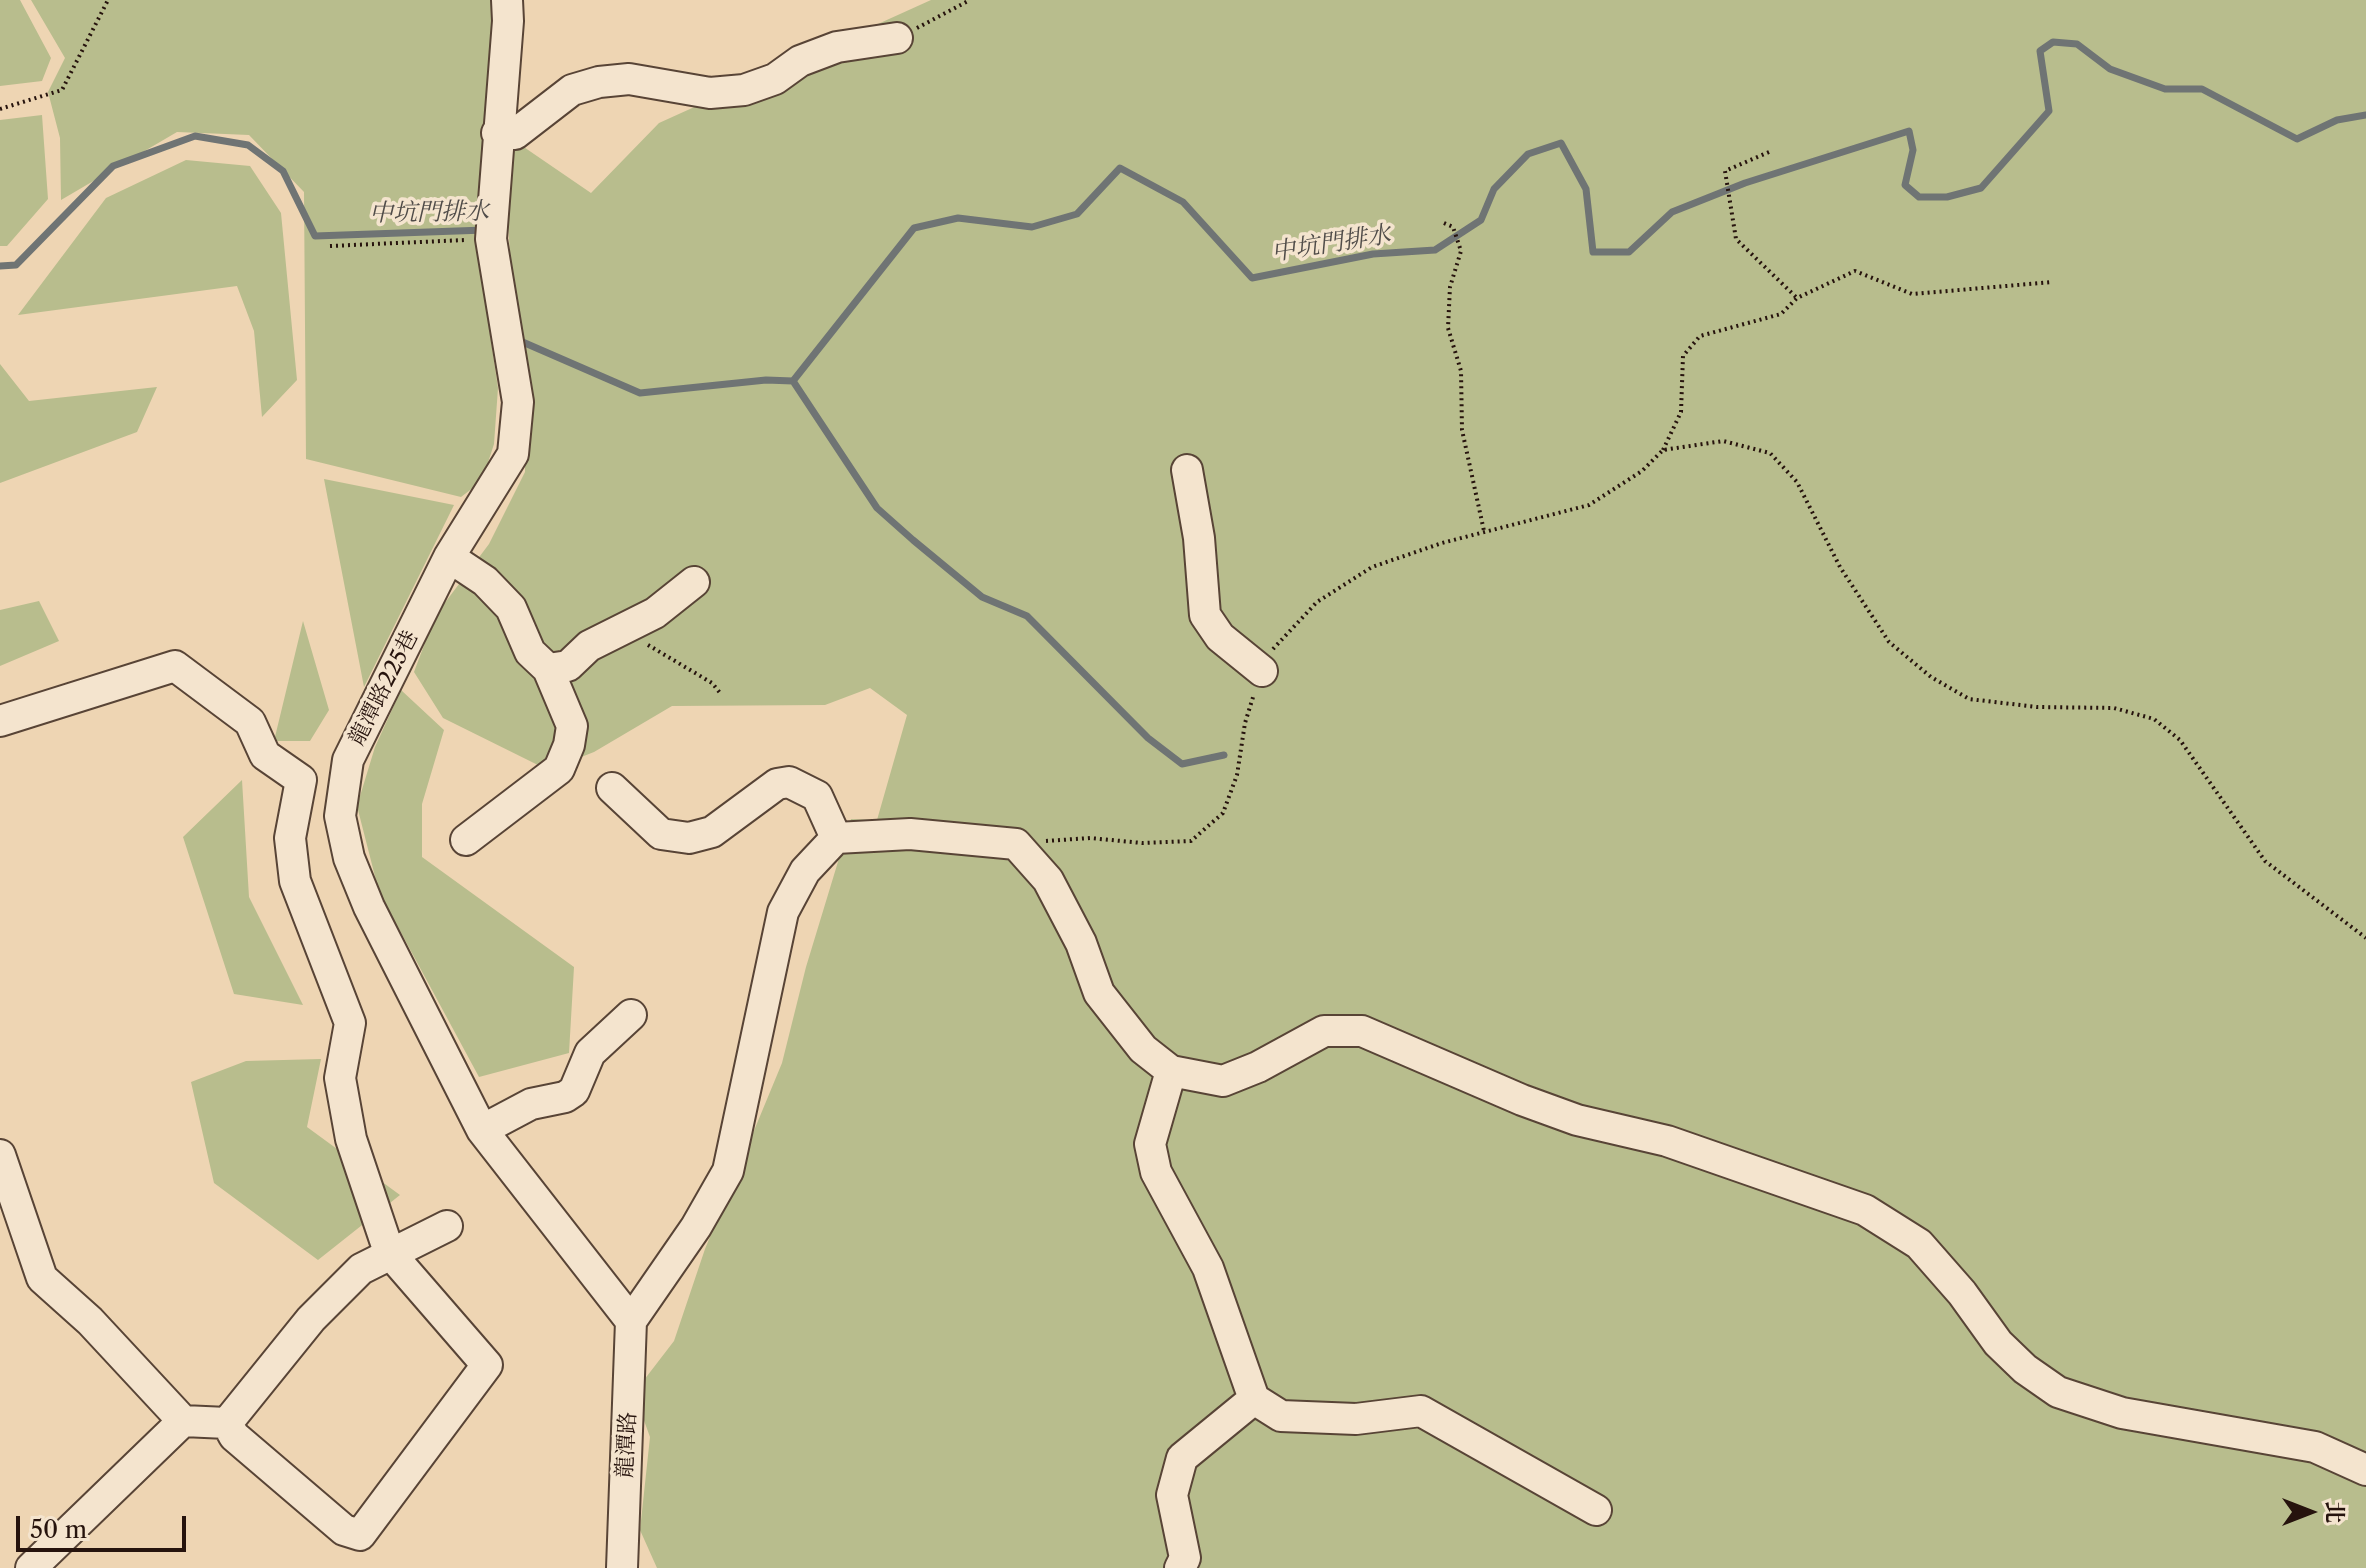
<!DOCTYPE html>
<html>
<head>
<meta charset="utf-8">
<style>
	body { margin:0 }
	#map { position:relative; width:2366px; height:1568px; overflow:hidden; background:#eed5b3; font-family:"Libre Caslon Text","Noto Serif TC",serif }
	canvas { display:block }
	.north { position:absolute; left:2270px; top:1472px; width:80px; height:80px; -webkit-text-stroke:6px #f4e4ce; paint-order:stroke; rotate:90deg; font-size:22px; font-weight:700; line-height:32px; text-align:center; color:#26130d }
	.north::after { content:''; display:block; margin:auto; width:28px; height:36px; background:#26130d; clip-path:polygon(50% 0,100% 100%,50% 72%,0 100%) }
	.scale { position:absolute; left:16px; top:1516px; width:170px; height:36px; box-sizing:border-box; border:4px solid #26130d; border-top:0; padding-left:10px; font-size:24px; line-height:28px; white-space:nowrap; color:#26130d; -webkit-text-stroke:6px #f4e4ce; paint-order:stroke }
</style>
</head>
<body>
<div id="map">
<canvas width="2366" height="1568"></canvas>
<div class="north">北</div>
<div class="scale">50 m</div>
</div>
<script>
const ctx = document.querySelector('canvas').getContext('2d');
ctx.lineJoin = 'round';
function fillPath(path, color) {
  ctx.fillStyle = color;
  ctx.fill(path, 'evenodd');
}
function shape(rows) {
  const path = new Path2D();
  for (const r of rows) {
    path.moveTo(r[0], r[1]);
    for (let i = 2; i < r.length; i += 2) path.lineTo(r[i], r[i + 1]);
  }
  return path;
}
function strokePath(path, color, width, dash) {
  ctx.strokeStyle = color;
  ctx.lineWidth = width;
  ctx.lineCap = dash ? 'butt' : 'round';
  ctx.setLineDash(dash || []);
  ctx.stroke(path);
}
function drawText(font, color, halo, rows, align = 'center') {
  ctx.font = font + ' "Libre Caslon Text","Noto Serif TC",serif';
  ctx.lineWidth = 7;
  ctx.setLineDash([]);
  ctx.textBaseline = 'middle';
  ctx.strokeStyle = halo;
  ctx.fillStyle = color;
  for (const [text, x, y, turn = 0] of rows) {
    ctx.save();
    ctx.translate(x, y);
    ctx.rotate((+turn || 0) * Math.PI / 180);
    ctx.textAlign = isNaN(turn) ? turn : align;
    if (halo) ctx.strokeText(text, 0, 0);
    ctx.fillText(text, 0, 0);
    ctx.restore();
  }
}
const green = shape([
	[0,0,20,0,51,58,42,81,0,86],
	[31,0,508,0,476,239,498,388,494,444,482,481,461,497,306,459,304,192,249,135,177,132,61,200,60,138,48,92,65,58],
	[931,0,2366,0,2366,1568,657,1568,640,1530,650,1437,634,1393,674,1341,705,1249,782,1063,806,967,851,819,877,820,907,715,870,688,825,705,672,706,594,752,548,770,443,718,414,672,435,616,489,544,525,472,525,371,512,287,507,206,515,141,591,193,659,123],
	[42,115,48,199,7,246,0,246,0,120],
	[186,160,250,166,281,213,297,380,262,417,254,331,237,286,18,315,106,198],
	[0,364,29,401,157,387,137,432,0,483],
	[324,479,454,505,364,687],
	[39,601,59,641,0,666,0,610],
	[303,621,329,710,310,741,274,741],
	[401,690,444,730,422,804,422,857,574,967,569,1053,479,1077,379,892,357,806,375,747],
	[242,780,249,897,303,1005,234,994,183,837],
	[321,1059,307,1127,400,1195,318,1260,214,1183,191,1082,246,1061]
]);
const stream = shape([
	[0,266,16,265,113,166,195,136,248,145,283,171,315,236,485,230],
	[518,340,640,393,766,380,793,381,914,228,958,218,1032,227,1077,214,1120,168,1183,202,1252,278,1373,254,1435,250,1481,220,1494,189,1528,154,1561,143,1586,189,1593,252,1629,252,1672,212,1745,183,1909,131,1913,150,1905,185,1919,197,1947,197,1981,188,2049,111,2040,51,2053,42,2077,44,2110,69,2165,89,2202,89,2297,139,2337,120,2366,115],
	[793,381,877,508,913,540,982,597,1027,616,1148,738,1182,764,1224,755]
]);
const path = shape([
	[917,28,970,0],
	[0,109,62,90,108,0],
	[1769,152,1725,171,1736,239,1797,298],
	[1444,223,1453,227,1461,251,1450,287,1448,328,1461,371,1462,430,1484,531],
	[330,246,465,240],
	[1663,450,1681,412,1683,356,1700,336,1781,314,1797,298,1855,271,1912,294,2053,282],
	[648,645,712,683,721,694],
	[1273,649,1317,602,1372,567,1442,543,1589,505,1642,471,1663,450,1723,441,1770,453,1797,482,1840,567,1889,642,1931,677,1969,699,2037,707,2114,708,2154,719,2180,740,2265,861,2366,938],
	[1046,841,1090,838,1142,843,1191,841,1223,813,1237,775,1245,723,1254,694]
]);
const minor = shape([
	[507,0,508,21,491,239,518,402,513,454,449,557,348,760,340,816,349,858,369,907,482,1130,631,1321],
	[497,133,515,134,572,90,599,82,629,79,710,93,744,90,775,79,800,61,837,47,897,38],
	[1187,470,1199,538,1205,615,1220,637,1262,671],
	[449,557,485,581,511,608,530,652,548,669,568,666,589,646,655,613,694,582],
	[0,721,175,666,250,722,265,755,301,780,290,838,295,881,350,1023,340,1078,351,1139,389,1252,487,1365,360,1535,344,1530,234,1436,227,1423],
	[612,788,661,834,689,838,712,832,777,784,789,782,817,796,836,838],
	[466,840,559,769,569,745,572,726,548,669],
	[1171,1071,1150,1144,1156,1172,1208,1268,1254,1399,1281,1416,1356,1419,1421,1411,1596,1510],
	[482,1130,531,1104,565,1097,574,1091,590,1053,631,1015],
	[0,1155,42,1278,90,1321,183,1421,227,1423],
	[631,1321,696,1227,728,1171,783,912,805,871,836,838,910,834,1016,844,1048,880,1081,943,1099,993,1143,1049,1171,1071,1223,1081,1258,1067,1324,1031,1362,1031,1522,1100,1577,1120,1667,1141,1865,1210,1919,1244,1962,1293,1998,1343,2025,1369,2058,1392,2122,1413,2315,1447,2366,1470],
	[227,1423,311,1319,361,1269,447,1226],
	[31,1568,183,1421],
	[622,1568,631,1321],
	[1180,1568,1185,1558,1172,1495,1182,1458,1254,1399]
]);
const streetNames = [
	["龍潭路225巷",384,688,-63],
	["龍潭路",627,1445,-87]
];
const waterNames = [
	["中坑門排水",429,213,-1],
	["中坑門排水",1331,244,-9]
];
fillPath(green, '#b8bd8d');
strokePath(stream, '#6f7474', 7);
strokePath(minor, '#584436', 34);
strokePath(path, '#26130d', 4, [2, 4]);
strokePath(minor, '#f4e4ce', 30);
drawText('22px', '#26130d', '#f4e4ce', streetNames);
drawText('italic 24px', '#504c49', '#f4e4ce', waterNames);
</script>
</body>
</html>
